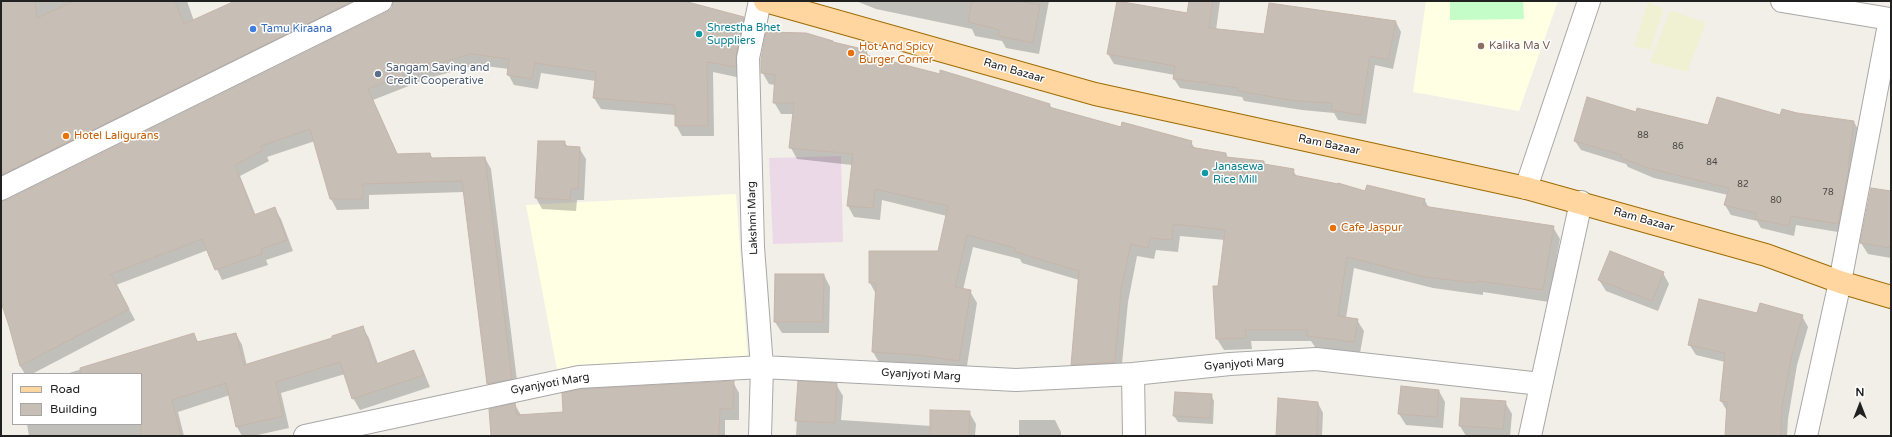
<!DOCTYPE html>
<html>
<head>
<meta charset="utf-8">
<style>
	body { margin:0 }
	#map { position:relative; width:1892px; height:437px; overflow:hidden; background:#f2efe8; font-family:"Varela Round",sans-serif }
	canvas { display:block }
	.frame { position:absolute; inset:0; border:2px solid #212121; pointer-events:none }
	.legend { position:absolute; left:12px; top:373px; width:130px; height:52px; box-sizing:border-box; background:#fff; border:1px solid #a6a6a6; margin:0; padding:5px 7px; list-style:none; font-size:12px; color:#212121 }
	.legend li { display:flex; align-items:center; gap:8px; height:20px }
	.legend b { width:20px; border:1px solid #a6a6a6 }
	.north { position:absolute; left:1840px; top:385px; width:40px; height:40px; -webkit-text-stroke:3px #fff; paint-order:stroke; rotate:0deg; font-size:11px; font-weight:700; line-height:16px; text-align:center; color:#212121 }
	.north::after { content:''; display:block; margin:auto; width:14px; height:18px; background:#212121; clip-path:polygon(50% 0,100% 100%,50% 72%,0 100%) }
</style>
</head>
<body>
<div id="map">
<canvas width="1892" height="437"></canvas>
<div class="frame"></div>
<ul class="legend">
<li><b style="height:5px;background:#ffd6a0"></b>Road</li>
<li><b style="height:11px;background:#c7beb6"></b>Building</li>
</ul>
<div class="north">N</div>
</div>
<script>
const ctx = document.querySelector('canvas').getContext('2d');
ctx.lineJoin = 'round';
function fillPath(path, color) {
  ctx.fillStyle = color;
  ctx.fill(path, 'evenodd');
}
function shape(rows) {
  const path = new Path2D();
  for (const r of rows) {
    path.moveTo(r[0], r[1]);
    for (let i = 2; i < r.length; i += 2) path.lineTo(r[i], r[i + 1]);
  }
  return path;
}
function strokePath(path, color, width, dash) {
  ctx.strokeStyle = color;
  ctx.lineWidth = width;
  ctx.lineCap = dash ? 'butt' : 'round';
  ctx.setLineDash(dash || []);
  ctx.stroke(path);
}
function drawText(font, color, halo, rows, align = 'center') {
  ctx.font = font + ' "Varela Round",sans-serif';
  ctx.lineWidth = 3;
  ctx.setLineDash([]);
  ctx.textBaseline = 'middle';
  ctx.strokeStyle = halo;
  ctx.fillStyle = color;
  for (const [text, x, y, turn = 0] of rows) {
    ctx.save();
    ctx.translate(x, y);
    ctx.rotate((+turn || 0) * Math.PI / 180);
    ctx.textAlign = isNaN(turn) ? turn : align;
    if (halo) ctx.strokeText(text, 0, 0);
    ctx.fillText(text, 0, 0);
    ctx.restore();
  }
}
const industrial = shape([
	[841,156,843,242,773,244,769,158]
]);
const education = shape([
	[1426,1,1558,1,1519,111,1413,92],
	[736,194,748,363,558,375,526,205]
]);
const farmland = shape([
	[1648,2,1664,9,1650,50,1634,46],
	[1670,10,1706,23,1687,72,1650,62]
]);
const park = shape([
	[1450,1,1523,1,1524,19,1450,20]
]);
const shadow = shape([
	[1,1,187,1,194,21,237,1,381,1,1,180],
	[394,1,682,1,743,17,750,28,741,78,713,72,714,136,682,136,676,125,676,115,601,109,594,98,596,81,541,73,538,89,514,85,508,74,509,69,477,65,429,78,373,100,398,155,430,154,433,159,485,158,491,169,518,389,494,395,488,384,464,192,369,195,369,209,337,210,331,199,315,141,267,157,269,161,240,176,256,216,275,209,281,219,293,251,266,260,268,265,222,280,208,250,116,285,135,320,32,374,25,374,20,366,10,326,1,300,1,213,387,13,392,9],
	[856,1,1049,1,1039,54,1006,48,1002,41,975,36,972,29,876,9],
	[1190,1,1220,1,1216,30,1265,36,1396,22,1401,32,1393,69,1375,65,1366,124,1338,120,1334,113,1302,110,1244,101,1242,97,1180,88,1174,79,1175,75,1114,64,1108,54,1188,14],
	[834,44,866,51,869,56,1050,105,1052,109,1121,128,1191,142,1195,149,1226,154,1228,158,1264,162,1265,165,1293,170,1297,177,1366,192,1424,199,1429,208,1553,227,1560,239,1549,302,1483,292,1483,295,1433,288,1354,268,1346,318,1357,320,1364,331,1360,353,1315,347,1311,341,1251,341,1252,349,1224,350,1217,339,1219,287,1225,240,1180,236,1178,252,1156,250,1154,259,1137,256,1128,302,1121,374,1079,376,1072,364,1079,280,1022,263,1020,259,973,247,963,290,970,291,977,303,966,372,880,364,873,352,876,294,870,283,939,252,947,216,882,200,880,220,854,217,848,206,852,165,797,159,791,148,794,114,781,114,774,102,775,85,769,84,762,72],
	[1636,114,1709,126,1797,114,1854,122,1859,131,1844,233,1796,225,1794,236,1761,228,1757,221,1731,215,1725,205,1728,195,1654,178,1628,167,1626,164,1581,150,1575,141],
	[564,142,568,147,579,148,586,159,584,200,577,200,576,211,542,209,536,198],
	[1871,189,1891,192,1891,258,1868,254,1861,243],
	[1663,273,1669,284,1658,311,1606,291,1599,280],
	[824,275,830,287,829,333,782,333,775,322],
	[1758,315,1802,316,1808,327,1797,365,1788,419,1787,436,1726,436,1727,411,1721,401,1725,362,1696,355,1689,344],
	[362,327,369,338,378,364,414,352,420,363,430,387,360,410,353,398,345,374,281,393,289,428,253,436,242,436,237,427,230,395,178,412,184,436,29,436,27,424,141,424,141,374,66,374,193,334,199,343,236,334,242,345,247,366,333,338],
	[733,382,739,393,739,420,725,420,725,436,492,436,515,405,521,415,564,413],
	[799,382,836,384,843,396,841,420,931,426,969,412,976,424,975,436,796,436],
	[1401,388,1439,391,1445,402,1443,428,1406,425,1399,414],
	[1211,395,1214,401,1213,424,1178,422,1174,416],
	[1505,402,1512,414,1510,436,1466,436,1460,426],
	[1318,403,1323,413,1322,436,1277,436],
	[1019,420,1055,420,1061,432,1061,436,1019,436],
	[1217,435,1262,436,1217,436]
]);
const building = shape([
	[1,1,35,1,37,18,74,1,175,1,184,24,235,1,353,1,1,175,1,1],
	[393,1,684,1,744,17,736,56,736,67,707,62,708,126,675,126,675,105,593,98,596,72,535,63,532,79,507,75,509,59,471,54,422,68,368,89,397,154,430,153,431,158,485,157,512,379,487,384,462,181,363,184,363,199,330,199,310,129,261,146,263,150,235,165,254,215,275,207,287,240,261,249,262,254,215,270,202,239,111,274,129,309,20,366,9,326,1,302,1,201,7,200,387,12,392,8,393,1],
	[972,1,1017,1,1040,5,1033,43,998,36,999,31,997,29,968,22,972,1],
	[1117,1,1187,13,1189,1,1213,1,1209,28,1264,34,1269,3,1396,21,1388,60,1370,56,1361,115,1331,110,1332,103,1296,101,1238,91,1238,88,1208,84,1208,83,1173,79,1175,66,1107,54,1117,1],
	[766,32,806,33,833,41,833,42,867,50,866,55,940,74,940,70,970,79,1050,104,1049,107,1121,127,1122,122,1192,141,1190,147,1226,153,1226,157,1264,161,1264,164,1294,169,1293,175,1338,184,1338,183,1365,191,1367,185,1425,199,1423,206,1554,226,1543,290,1477,281,1476,283,1425,277,1347,257,1338,316,1358,319,1354,342,1307,336,1308,330,1245,330,1246,338,1216,339,1213,286,1218,286,1225,230,1173,224,1172,240,1150,238,1148,248,1131,244,1121,289,1115,362,1071,365,1079,271,1015,252,1015,248,967,235,955,287,971,290,959,361,918,355,872,352,876,283,869,283,869,251,938,251,948,206,875,189,873,208,847,206,853,154,789,148,794,103,773,103,775,75,761,73,761,59,766,32],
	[1587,97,1636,112,1637,108,1708,125,1717,97,1780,115,1782,109,1797,113,1854,121,1848,168,1849,168,1838,224,1791,216,1789,226,1755,219,1756,213,1724,205,1729,188,1648,168,1621,158,1622,155,1574,141,1587,97],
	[538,141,565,141,565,146,580,147,578,189,571,189,570,200,535,198,538,141],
	[1871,188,1891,191,1891,248,1860,243,1871,188],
	[1610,251,1664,272,1652,301,1598,280,1610,251],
	[775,274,824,274,823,322,774,322,775,274],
	[1699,299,1757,313,1760,303,1803,315,1792,354,1782,407,1781,436,1725,436,1727,402,1720,401,1725,353,1688,345,1699,299],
	[363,326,376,364,414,350,424,375,352,399,340,362,276,382,283,416,236,427,226,383,172,400,181,436,141,436,141,374,81,374,80,368,194,333,197,342,236,333,244,365,332,338,332,336,363,326],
	[734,381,733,409,720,409,719,436,491,436,489,409,515,403,517,415,563,412,562,393,581,389,734,381],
	[798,381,837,383,835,423,795,421,798,381],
	[1401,386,1439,390,1437,417,1398,414,1401,386],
	[1175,392,1212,394,1210,418,1173,416,1175,392],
	[1278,398,1318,402,1317,436,1276,436,1278,398],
	[1461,398,1506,401,1503,429,1459,426,1461,398],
	[930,410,970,411,969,436,930,436,930,410]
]);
const minor = shape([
	[1782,1,1890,19,1840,282,1806,436],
	[1526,188,1589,1],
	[1,189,381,1],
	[1133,374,1134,436],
	[305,436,579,377,762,367,1016,380,1133,374,1230,364,1316,359,1541,384],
	[760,436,762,367,753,247,748,58,760,1],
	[1530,436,1581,202]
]);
const major = shape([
	[765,1,1095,94,1526,188,1766,255,1840,282,1891,297]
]);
const markers = [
	[253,29,4,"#3f7fe0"],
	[699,34,4,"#0f9aa8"],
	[1481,46,4,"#8d6e63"],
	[851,53,4,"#e8710a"],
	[378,74,4,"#5c6f8a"],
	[66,136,4,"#e8710a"],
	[1205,173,4,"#0f9aa8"],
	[1333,228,4,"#e8710a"]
];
const numberNames = [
	["88",1643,136],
	["86",1678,147],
	["84",1712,163],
	["82",1743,185],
	["78",1828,193],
	["80",1776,201]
];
const cultureNames = [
	["Shrestha Bhet",707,28],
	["Suppliers",707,41],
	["Janasewa",1213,167],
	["Rice Mill",1213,180]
];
const shopNames = [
	["Tamu Kiraana",261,29]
];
const educationNames = [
	["Kalika Ma V",1489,46]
];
const foodNames = [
	["Hot And Spicy",859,47],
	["Burger Corner",859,60],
	["Hotel Laligurans",74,136],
	["Cafe Jaspur",1341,228]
];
const serviceNames = [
	["Sangam Saving and",386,68],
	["Credit Cooperative",386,81]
];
const streetNames = [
	["Ram Bazaar",1014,71,16],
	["Ram Bazaar",1329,145,12],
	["Lakshmi Marg",753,218,-92],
	["Ram Bazaar",1644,220,16],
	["Gyanjyoti Marg",1244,364,-4],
	["Gyanjyoti Marg",921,375,3],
	["Gyanjyoti Marg",550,384,-10]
];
fillPath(industrial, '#ecd9e8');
fillPath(education, '#ffffe4');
fillPath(farmland, '#eff1d2');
fillPath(park, '#c4fdc8');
fillPath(shadow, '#0003');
fillPath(building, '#c7beb6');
strokePath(building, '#c5b5a9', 1);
strokePath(minor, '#a8a8a8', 24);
strokePath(major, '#9f6b00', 24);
strokePath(minor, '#fff', 22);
strokePath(major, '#ffd6a0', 22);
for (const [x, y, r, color] of markers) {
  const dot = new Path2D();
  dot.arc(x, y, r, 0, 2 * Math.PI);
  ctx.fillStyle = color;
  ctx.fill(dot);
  strokePath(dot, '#fff', 1.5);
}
drawText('9px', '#4a4846', null, numberNames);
drawText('11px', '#0d838f', '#fff', cultureNames, 'left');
drawText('11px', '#366cbe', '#fff', shopNames, 'left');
drawText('11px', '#785e54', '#fff', educationNames, 'left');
drawText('11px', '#c56008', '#fff', foodNames, 'left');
drawText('11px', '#4e5e75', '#fff', serviceNames, 'left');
drawText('11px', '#212121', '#fff', streetNames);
</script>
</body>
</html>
